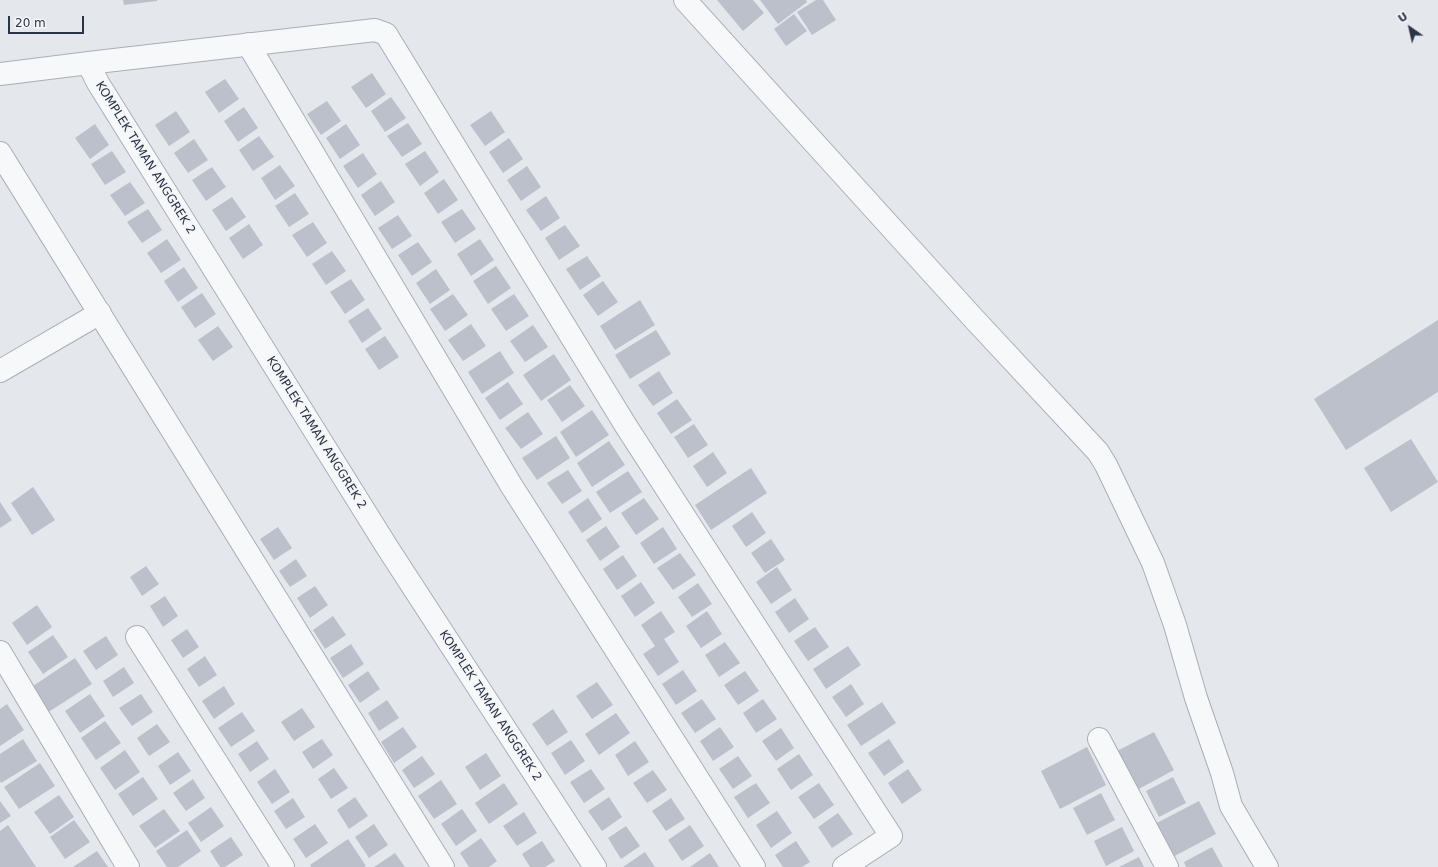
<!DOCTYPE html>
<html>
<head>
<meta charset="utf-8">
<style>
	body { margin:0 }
	#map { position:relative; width:1438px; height:867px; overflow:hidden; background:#e4e7ec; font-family:"DejaVu Sans",sans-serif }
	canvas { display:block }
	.north { position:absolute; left:1390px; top:8px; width:40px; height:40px; -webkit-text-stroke:3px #f4f6f9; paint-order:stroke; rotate:326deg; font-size:11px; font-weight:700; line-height:16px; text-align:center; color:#2b3445 }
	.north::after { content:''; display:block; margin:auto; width:14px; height:18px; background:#2b3445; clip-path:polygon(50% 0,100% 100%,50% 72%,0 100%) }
	.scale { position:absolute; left:8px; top:16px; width:76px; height:18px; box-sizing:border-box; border:2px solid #2b3445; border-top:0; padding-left:5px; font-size:12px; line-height:14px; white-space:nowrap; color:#2b3445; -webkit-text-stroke:3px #f4f6f9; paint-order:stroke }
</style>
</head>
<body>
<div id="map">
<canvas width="1438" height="867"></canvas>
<div class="north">U</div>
<div class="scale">20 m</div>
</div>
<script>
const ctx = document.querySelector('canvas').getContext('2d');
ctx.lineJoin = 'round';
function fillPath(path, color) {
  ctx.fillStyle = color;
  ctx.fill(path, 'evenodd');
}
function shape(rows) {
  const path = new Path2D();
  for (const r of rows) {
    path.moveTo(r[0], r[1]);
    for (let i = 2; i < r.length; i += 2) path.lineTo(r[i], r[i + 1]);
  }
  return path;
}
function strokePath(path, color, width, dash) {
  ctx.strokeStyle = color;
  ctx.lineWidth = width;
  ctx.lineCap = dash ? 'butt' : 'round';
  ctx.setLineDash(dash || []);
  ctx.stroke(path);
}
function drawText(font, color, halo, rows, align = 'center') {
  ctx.font = font + ' "DejaVu Sans",sans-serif';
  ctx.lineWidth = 4;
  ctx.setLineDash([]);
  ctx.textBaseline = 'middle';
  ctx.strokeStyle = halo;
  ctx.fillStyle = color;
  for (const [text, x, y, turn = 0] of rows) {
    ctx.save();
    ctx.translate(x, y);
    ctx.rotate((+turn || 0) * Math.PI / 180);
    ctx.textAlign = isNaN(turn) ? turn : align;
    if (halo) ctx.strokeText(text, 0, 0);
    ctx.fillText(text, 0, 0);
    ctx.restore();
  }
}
const building = shape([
	[123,0,157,0,157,1,124,5],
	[717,0,753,0,764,13,743,31],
	[760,0,806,0,807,2,778,24],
	[816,0,823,0,836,20,812,35,797,12],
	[794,14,807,31,786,46,774,29],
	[372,73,386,94,366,108,351,87],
	[225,79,239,99,219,113,205,92],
	[391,97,406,118,385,132,371,111],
	[327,101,341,121,321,135,307,114],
	[244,107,258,128,238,142,224,121],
	[176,111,190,132,169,146,155,125],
	[491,111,505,132,485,146,470,125],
	[408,123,422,144,402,157,387,136],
	[95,124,109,145,90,159,75,138],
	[346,124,360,145,340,159,326,138],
	[259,136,274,157,253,171,239,150],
	[509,138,523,159,503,173,489,152],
	[194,139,208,160,188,173,174,153],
	[112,151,126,172,105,185,91,164],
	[425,151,439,172,420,186,405,164],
	[363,153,377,174,358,188,343,166],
	[280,165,295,186,275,200,261,178],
	[527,166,541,187,521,201,507,180],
	[212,167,226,187,206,201,192,180],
	[444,179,458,200,438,214,424,193],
	[381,181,395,202,375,216,361,195],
	[130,182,145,203,125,216,110,195],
	[295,193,309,214,289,227,275,206],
	[546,196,560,218,541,231,526,210],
	[232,197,246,217,226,231,212,210],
	[148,209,162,230,142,243,127,222],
	[462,209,476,229,455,243,441,222],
	[398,215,412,236,392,249,378,228],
	[313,222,327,243,307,257,292,235],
	[249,224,263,245,243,259,229,238],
	[565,225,580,246,559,260,545,238],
	[167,239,181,260,161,273,147,253],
	[480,239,494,260,471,276,457,254],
	[418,242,432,262,412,276,398,255],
	[332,251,346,271,326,285,312,264],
	[587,256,601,276,580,290,566,269],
	[496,266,511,288,488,304,473,281],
	[184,267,198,288,178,302,164,281],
	[436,269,450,290,430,304,416,283],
	[351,279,365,300,345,314,330,292],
	[603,281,618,302,598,316,583,295],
	[202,293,216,314,195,328,181,307],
	[453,294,468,315,445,331,430,309],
	[514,294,529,316,506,331,491,309],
	[640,300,655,325,615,350,600,326],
	[368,308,382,329,362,343,348,321],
	[1438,320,1438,392,1346,450,1314,399],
	[471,324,486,346,463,361,448,340],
	[533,325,548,347,525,362,510,341],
	[218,326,233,347,213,361,198,340],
	[656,330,671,354,630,379,615,355],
	[385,336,399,357,379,370,365,349],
	[500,351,514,373,482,394,468,372],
	[554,354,571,380,541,401,523,375],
	[659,371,673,393,653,406,638,385],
	[508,382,523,404,500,420,485,398],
	[570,385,585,406,562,422,547,400],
	[677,399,692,420,671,434,657,413],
	[592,410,609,435,576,457,560,432],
	[528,412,543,434,521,449,505,428],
	[694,424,708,445,688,458,674,437],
	[556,436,570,458,537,480,522,458],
	[1411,439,1438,482,1391,512,1364,468],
	[609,441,625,465,592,487,577,463],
	[713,452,727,473,707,487,693,466],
	[751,468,767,493,711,530,695,505],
	[568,470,582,491,562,504,547,483],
	[628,471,642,492,610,513,596,492],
	[33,487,55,520,32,535,11,503],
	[588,498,602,519,582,533,568,512],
	[644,498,659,519,636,535,621,513],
	[0,502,12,520,0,528],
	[752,512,766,533,746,547,732,526],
	[606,526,620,547,600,561,586,540],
	[278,527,292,548,274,560,260,539],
	[663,527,677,549,654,564,640,543],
	[771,539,785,560,765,573,751,553],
	[680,553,696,575,673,590,657,568],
	[623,555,637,576,617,590,603,569],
	[296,559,307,576,290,587,279,571],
	[146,566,159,584,142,596,130,577],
	[777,567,792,590,771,604,756,582],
	[641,582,655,603,635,617,621,596],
	[698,583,712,604,692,617,678,597],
	[315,586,328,605,310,618,297,598],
	[165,596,178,616,163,627,150,606],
	[795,598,809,619,789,633,775,612],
	[37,605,52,627,27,645,12,623],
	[661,611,675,632,664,639,679,662,658,676,643,654,655,646,641,625],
	[707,611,722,634,701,648,686,626],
	[333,616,346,635,325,649,313,630],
	[815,627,829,647,808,661,794,641],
	[187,629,199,647,183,658,171,640],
	[53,635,68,657,43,674,28,652],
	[106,636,118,655,96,670,83,651],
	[725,642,740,663,719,677,705,655],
	[351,644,364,664,343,678,330,658],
	[848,646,861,665,826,689,813,669],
	[205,656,217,675,199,687,187,669],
	[75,658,92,684,47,713,30,688],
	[124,667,134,683,113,697,103,681],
	[683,670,697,691,676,705,662,684],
	[368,671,380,689,360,703,348,685],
	[745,671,759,691,738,705,724,685],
	[597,682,613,705,592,719,576,696],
	[851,684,864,704,846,717,832,697],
	[224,686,235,704,214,719,202,701],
	[90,694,105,716,80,733,65,711],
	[141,694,153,712,132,726,119,708],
	[702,699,716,719,695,733,681,713],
	[763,699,777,719,756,733,743,713],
	[387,700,399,718,379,731,368,713],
	[882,702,896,723,861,746,847,725],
	[7,704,24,730,0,746,0,709],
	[302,708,315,727,294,741,281,722],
	[553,709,568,732,547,746,532,724],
	[242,712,255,731,231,747,218,728],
	[616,713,630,733,599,755,585,734],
	[105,721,121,743,96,760,81,738],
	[157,724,170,742,149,756,137,738],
	[403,727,417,747,394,763,381,742],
	[720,727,734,747,713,761,700,741],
	[781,728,794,748,776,761,762,741],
	[1154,732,1174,770,1137,790,1117,751],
	[23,739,37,761,1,783,0,781,0,754],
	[322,739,333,755,313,769,302,752],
	[889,739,904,762,884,776,868,753],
	[571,740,585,761,565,775,551,753],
	[257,741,269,759,250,772,238,754],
	[635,741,649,762,628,776,615,755],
	[1087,747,1106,785,1060,809,1041,771],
	[125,750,140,772,115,790,100,768],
	[178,752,191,771,170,785,158,766],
	[486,753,501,776,480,790,465,767],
	[799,754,813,775,791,790,777,769],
	[422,756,435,774,414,788,402,770],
	[738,756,752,776,733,789,719,769],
	[40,763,55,786,19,809,4,787],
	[334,768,348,788,331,799,318,779],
	[275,769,290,792,272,804,257,782],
	[591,769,605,789,584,803,570,782],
	[908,769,922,790,902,804,888,783],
	[653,770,667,790,647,803,633,783],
	[143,777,158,799,133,816,118,794],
	[1173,777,1186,803,1159,817,1146,791],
	[193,779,205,798,186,811,173,793],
	[441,780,457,804,434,819,418,796],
	[504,783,518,804,489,824,475,803],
	[756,783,770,803,748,818,734,797],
	[819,783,834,805,814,819,798,797],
	[1101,793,1115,820,1087,835,1073,808],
	[59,795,74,817,50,834,34,812],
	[355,797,368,816,349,829,337,810],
	[609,797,622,817,602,831,588,811],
	[293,798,305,817,286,829,274,811],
	[671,798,685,819,666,831,652,811],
	[0,801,11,816,0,823],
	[1199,801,1216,834,1169,859,1151,826],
	[211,807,224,826,201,842,188,823],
	[164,809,180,831,155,848,139,826],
	[462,809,477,831,456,846,441,824],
	[777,811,792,833,771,848,756,825],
	[524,812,537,833,517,846,503,826],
	[838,813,853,834,832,848,818,827],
	[74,820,90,842,65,859,50,837],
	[315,824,328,843,306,858,293,839],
	[374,824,388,845,369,858,355,837],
	[8,825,36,867,0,867,0,831],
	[690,825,704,846,682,861,668,840],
	[626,826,640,846,621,859,608,838],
	[1122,827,1134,851,1106,866,1094,841],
	[187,830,201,851,178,867,167,867,156,851],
	[231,837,243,855,225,867,220,867,210,851],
	[481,838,497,861,489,867,469,867,460,853],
	[348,839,366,866,364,867,311,867,310,865],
	[542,841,555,861,545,867,530,867,522,854],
	[796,841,810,862,802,867,783,867,775,855],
	[1212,847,1223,867,1186,867,1184,862],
	[97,851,108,867,73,867],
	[645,852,655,867,623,867],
	[395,853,405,867,374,867],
	[710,853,719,867,690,867],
	[1139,857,1144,867,1119,867]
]);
const street = shape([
	[685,0,975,320,1098,452,1106,465,1153,563,1175,625,1196,698,1222,773,1231,806,1267,867],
	[248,44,511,485,754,867],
	[0,74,97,62],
	[0,153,443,867],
	[0,371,100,313],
	[137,637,283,867],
	[0,652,128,867],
	[1099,739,1167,867],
	[595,867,387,547,98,83,92,71,97,62,375,30,386,34,626,426,891,836,844,867]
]);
const streetNames = [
	["KOMPLEK TAMAN ANGGREK 2",145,158,58],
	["KOMPLEK TAMAN ANGGREK 2",316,433,58],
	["KOMPLEK TAMAN ANGGREK 2",490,706,57]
];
fillPath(building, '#bbc0ca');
strokePath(street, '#a9aeb7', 24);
strokePath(street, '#f7f8fa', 22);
drawText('12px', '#2b3445', '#f4f6f9', streetNames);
</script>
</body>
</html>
